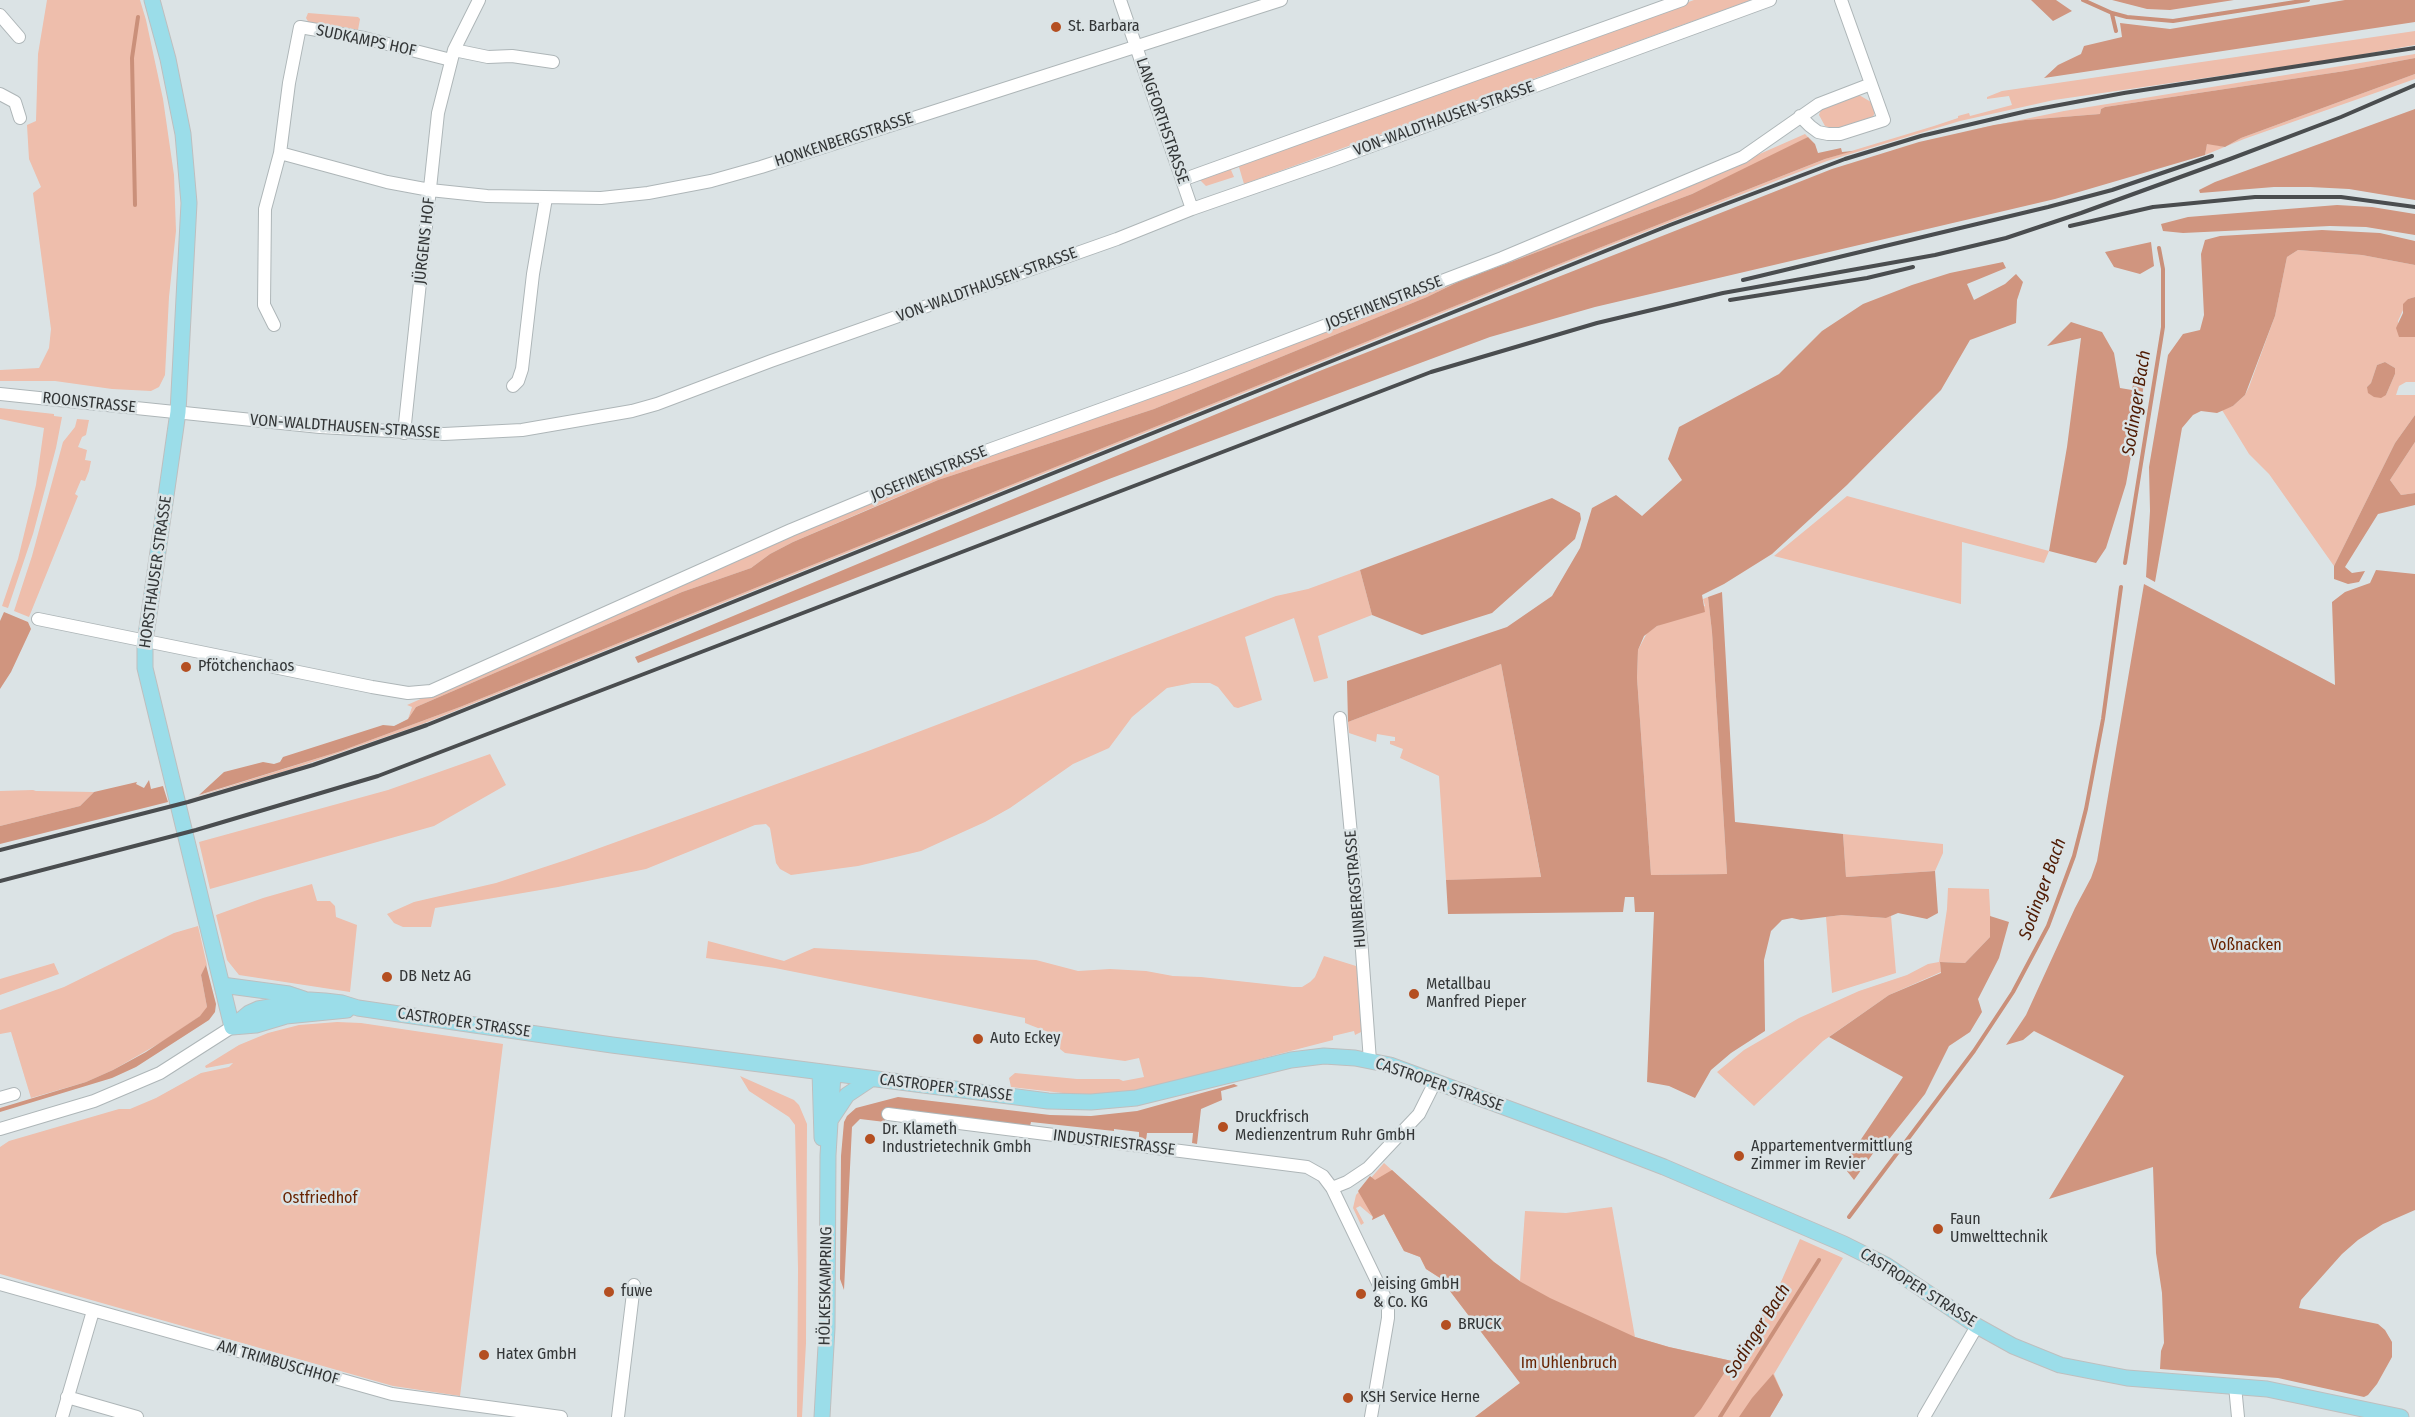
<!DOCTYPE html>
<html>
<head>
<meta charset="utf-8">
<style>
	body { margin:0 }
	canvas { display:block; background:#dbe3e5 }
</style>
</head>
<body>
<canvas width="2415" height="1417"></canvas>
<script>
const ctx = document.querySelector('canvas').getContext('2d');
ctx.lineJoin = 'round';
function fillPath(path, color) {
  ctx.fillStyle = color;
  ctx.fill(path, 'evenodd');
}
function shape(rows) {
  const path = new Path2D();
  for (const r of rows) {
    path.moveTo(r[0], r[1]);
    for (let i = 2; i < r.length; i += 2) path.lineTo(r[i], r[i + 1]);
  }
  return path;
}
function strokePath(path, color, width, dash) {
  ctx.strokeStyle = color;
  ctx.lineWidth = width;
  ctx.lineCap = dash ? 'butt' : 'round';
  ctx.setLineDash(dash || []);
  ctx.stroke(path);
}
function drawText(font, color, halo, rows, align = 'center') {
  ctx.font = font + ' "Fira Sans Condensed",sans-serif';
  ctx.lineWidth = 5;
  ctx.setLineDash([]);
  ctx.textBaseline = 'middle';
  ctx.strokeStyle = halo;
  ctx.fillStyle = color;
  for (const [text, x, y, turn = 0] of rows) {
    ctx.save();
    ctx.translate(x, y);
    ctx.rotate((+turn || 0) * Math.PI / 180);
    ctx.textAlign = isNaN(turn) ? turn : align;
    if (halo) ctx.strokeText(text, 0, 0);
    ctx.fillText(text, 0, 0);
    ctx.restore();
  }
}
const green = shape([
	[47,0,140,0,146,20,163,99,174,175,176,231,169,297,165,375,159,387,151,391,112,389,55,381,0,381,0,370,39,368,49,348,51,329,33,193,41,187,29,159,27,125,36,121,38,54],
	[1694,0,1751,0,1244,184,1239,167,1231,170,1234,177,1206,186,1200,180],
	[308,13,358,17,360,19,358,30,309,23,306,18],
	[2415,31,2415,45,2343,58,2054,100,1960,121,1827,161,1596,251,420,725,292,769,188,799,341,751,460,707,1599,248,1825,159,1934,126,1958,118,1958,116,1969,113,1970,116,2012,105,2009,96,1987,99,1987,97,2002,91],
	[2415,54,2415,58,2345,71,2105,107,2101,109,2100,114,2025,120,1962,132,2064,111],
	[2415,74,2415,79,2244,139,2205,155,2207,143,2225,147,2241,138],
	[1859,95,1871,102,1875,112,1872,119,1834,129,1825,126,1819,115,1821,109],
	[1805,134,1808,137,1795,145,1692,194,1460,281,1427,297,1154,409,938,480,883,503,793,542,770,554,751,568,682,592,416,707,408,719,412,707,407,705,811,527,990,455,1154,397,1194,382,1201,376,1206,378,1265,356,1266,351,1678,190],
	[2298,250,2362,255,2415,265,2415,297,2408,299,2398,321,2400,337,2415,337,2415,382,2406,382,2399,386,2396,395,2415,395,2415,415,2395,443,2334,566,2269,474,2249,454,2222,410,2233,406,2245,395,2249,387,2275,316,2287,257],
	[2385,362,2395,368,2395,374,2386,395,2367,387,2371,383,2377,365],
	[0,408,54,414,54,416,62,417,56,448,33,534,8,608,2,606,18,559,36,485,44,428,0,419],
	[77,419,89,420,86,435,82,437,78,447,87,450,85,460,91,461,89,471,85,481,81,480,75,494,78,496,29,617,14,611,32,556,63,442,75,427],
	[2415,442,2415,493,2401,495,2390,480],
	[1847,496,2049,551,2044,563,1962,542,1961,604,1774,556],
	[1360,570,1372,615,1318,636,1328,678,1314,682,1294,618,1245,637,1262,700,1238,708,1234,707,1218,687,1210,683,1192,683,1167,688,1132,717,1109,748,1073,764,1010,808,985,822,921,851,858,866,791,875,780,869,776,863,770,828,766,824,755,825,646,869,558,887,435,908,431,927,403,927,394,923,387,914,414,902,496,883,569,859,868,751,1276,596,1308,589],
	[1708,597,1712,632,1727,874,1651,875,1637,678,1638,650,1647,633,1657,626,1705,606,1703,599],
	[1501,664,1541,878,1446,880,1439,776,1400,758,1403,749,1390,744,1390,741,1395,741,1395,737,1377,734,1376,742,1349,733,1348,722],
	[490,754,506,785,434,826,210,889,199,842,388,790],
	[33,790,36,791,94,792,80,806,0,826,0,791],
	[1843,834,1943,844,1943,853,1935,871,1846,877],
	[312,884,317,901,330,901,335,906,336,917,357,925,350,992,239,975,227,960,216,915,263,898],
	[1948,888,1989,889,1991,928,1990,937,1965,963,1940,962,1941,972,1889,995,1823,1041,1754,1106,1717,1072,1744,1050,1799,1018,1859,991,1907,975,1928,964,1939,962,1947,909],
	[1842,915,1885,918,1891,916,1896,973,1832,993,1826,917],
	[198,926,207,965,201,975,207,1007,206,1012,165,1040,113,1070,86,1082,31,1098,11,1032,0,1034,0,1010,64,987,174,933],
	[708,941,784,961,814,948,1036,960,1078,971,1110,969,1146,971,1173,976,1201,977,1293,987,1302,987,1310,982,1315,977,1324,956,1356,966,1360,972,1363,1031,1355,1035,1354,1031,1333,1036,1333,1040,1140,1090,1100,1095,1080,1095,1011,1087,1009,1078,1015,1073,1077,1079,1119,1079,1123,1081,1144,1077,1139,1058,1125,1061,1065,1053,1060,1049,1061,1039,1056,1035,1025,1023,1025,1018,775,968,706,958],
	[54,963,59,974,0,995,0,979],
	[337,1022,361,1023,503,1044,460,1396,393,1386,0,1274,0,1147,9,1141,119,1109,130,1109,156,1098,201,1073,229,1067,233,1063,206,1068,205,1066,239,1045,268,1033,299,1025],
	[740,1076,794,1100,799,1105,807,1124,806,1343,802,1417,797,1417,798,1269,795,1125,789,1117,749,1091],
	[1384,1163,1494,1262,1520,1281,1525,1211,1566,1213,1612,1207,1635,1337,1669,1347,1732,1361,1776,1293,1800,1239,1843,1258,1774,1374,1783,1395,1770,1417,1475,1417,1520,1383,1440,1278,1426,1269,1420,1257,1404,1251,1384,1214,1372,1220,1373,1217,1360,1206,1356,1208,1364,1223,1361,1225,1353,1208,1356,1195]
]);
const forest = shape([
	[2031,0,2056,0,2072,11,2053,21],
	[2112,0,2234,0,2170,10,2147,9],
	[2345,0,2415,0,2415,22,2044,78,2058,65,2081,54,2084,46,2122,37,2120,23,2170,29],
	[2415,58,2415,74,2241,138,2225,147,2207,144,2205,155,2055,199,1595,307,1490,337,1109,479,638,663,635,657,1317,372,1832,169,1919,142,1994,125,2025,120,2100,114,2101,109,2105,107,2345,71],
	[2415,109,2415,200,2349,189,2310,187,2274,187,2200,193,2199,190,2215,182],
	[1808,137,1815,144,1818,153,1841,148,1842,152,1853,151,1825,159,1599,248,460,707,341,751,199,795,224,772,263,762,274,764,280,762,283,757,383,725,394,726,408,719,416,707,682,592,751,568,770,554,793,542,938,480,1154,409,1427,297,1460,281,1692,194],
	[2337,205,2372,207,2415,214,2415,235,2366,227,2330,226,2183,233,2163,231,2161,224,2188,217],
	[2322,230,2380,233,2415,241,2415,265,2362,255,2298,250,2287,257,2275,316,2245,395,2233,406,2217,413,2201,411,2193,415,2182,428,2155,582,2146,577,2150,511,2149,467,2168,355,2183,334,2200,330,2204,315,2201,254,2205,240,2220,236],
	[2151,242,2154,266,2140,274,2114,267,2105,252],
	[2003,262,2006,268,1967,284,1974,300,2005,284,2016,274,2023,282,2017,300,2016,323,1970,340,1941,390,1847,485,1772,554,1724,584,1702,595,1705,612,1657,626,1644,636,1638,650,1637,678,1651,875,1727,874,1712,632,1708,597,1722,592,1735,822,1843,834,1846,877,1935,871,1938,913,1927,919,1898,913,1886,918,1842,915,1801,920,1792,918,1782,920,1771,931,1764,960,1765,1031,1731,1053,1711,1070,1695,1098,1669,1086,1647,1082,1654,912,1635,912,1634,897,1625,897,1623,912,1448,914,1446,880,1541,877,1501,664,1348,722,1347,681,1507,627,1552,596,1580,548,1592,508,1616,495,1642,516,1682,480,1668,459,1679,427,1779,374,1822,331,1863,304,1912,285,1950,273],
	[2415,297,2415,337,2399,337,2396,328,2403,313,2403,304,2408,299],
	[2071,322,2102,332,2114,353,2120,388,2132,390,2136,367,2147,368,2126,484,2106,548,2096,563,2049,551,2067,447,2081,338,2047,346],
	[2385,362,2395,368,2395,374,2386,395,2381,398,2374,397,2368,393,2367,387,2371,383,2377,365],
	[2415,415,2415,442,2390,480,2401,495,2415,493,2415,505,2378,514,2345,567,2352,573,2365,571,2359,582,2348,584,2334,579,2334,566,2395,443],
	[1552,498,1580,513,1581,519,1575,539,1492,613,1422,635,1372,615,1360,570],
	[2376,570,2415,574,2415,1210,2383,1224,2358,1240,2342,1254,2301,1300,2299,1308,2378,1324,2385,1330,2392,1342,2392,1357,2377,1384,2368,1395,2364,1397,2278,1378,2160,1369,2161,1351,2164,1343,2162,1293,2156,1253,2153,1167,2049,1199,2124,1076,2034,1031,2023,1040,2006,1045,2026,1015,2075,908,2091,878,2097,861,2144,584,2335,685,2332,602,2345,592,2370,583],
	[4,612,28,622,31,629,11,672,0,689,0,621],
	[149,780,151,789,163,786,168,802,0,844,0,826,80,806,94,792,137,782,136,784,144,788],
	[1990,916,2009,922,1999,958,1978,999,1982,1012,1970,1032,1949,1046,1925,1094,1890,1138,1879,1145,1854,1180,1843,1166,1903,1077,1829,1037,1889,995,1941,973,1940,962,1965,963,1990,937],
	[206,965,216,1004,215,1012,209,1020,136,1067,112,1078,0,1112,0,1108,86,1082,113,1070,146,1052,200,1016,207,1007,201,975],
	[1234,1084,1238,1086,1221,1091,1222,1100,1201,1109,1197,1144,1192,1143,1193,1133,1147,1133,1146,1141,1139,1140,1139,1132,1114,1129,1114,1131,1031,1122,1030,1126,896,1109,886,1111,885,1122,860,1119,852,1127,844,1290,840,1279,841,1156,844,1122,847,1116,856,1108,898,1097,1050,1115,1091,1116,1137,1111],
	[1392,1170,1494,1262,1521,1282,1550,1298,1635,1337,1669,1347,1732,1361,1701,1409,1694,1417,1475,1417,1520,1383,1440,1278,1426,1269,1420,1257,1404,1251,1384,1214,1372,1220,1373,1217,1358,1191,1370,1176,1375,1180],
	[1773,1374,1783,1395,1770,1417,1739,1417,1752,1398]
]);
const stream = shape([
	[2083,0,2112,13,2127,17,2173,21,2308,0],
	[2112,14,2116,31],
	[135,205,132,58,138,17],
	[2125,563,2163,327,2163,269,2159,248],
	[1849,1217,1974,1051,2013,992,2048,926,2074,856,2086,809,2103,719,2121,587],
	[1720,1417,1819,1260]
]);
const minor = shape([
	[1120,0,1192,209],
	[0,15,19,37],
	[454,50,488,57,512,56,553,62],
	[0,94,15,102,20,118],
	[1800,116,1810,126,1818,132,1828,134,1840,134,1884,120,1841,0],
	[280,153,289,83,300,27,364,38,451,60],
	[1182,180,1682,0],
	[274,325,264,305,265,209,280,153,387,182,430,190,487,196,601,198,648,193,711,181,761,167,1281,0],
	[513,386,518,381,522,369,533,274,546,198],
	[0,394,320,427,444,434,522,430,632,411,657,404,771,361,1117,239,1192,209,1333,160,1770,0],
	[404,433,438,113,454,50,479,0],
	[38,619,372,687,408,693,431,691,791,530,950,464,1188,378,1502,258,1743,157,1819,104,1871,84],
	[1340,718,1362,951,1370,1061],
	[0,1098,14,1094],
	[888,1114,1307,1167,1323,1176,1332,1188,1388,1304,1388,1318,1371,1417],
	[0,1129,94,1101,160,1073,232,1027],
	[1332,1188,1347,1182,1368,1168,1419,1114,1435,1082],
	[0,1284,392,1394,561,1417],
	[2235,1386,2238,1417],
	[67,1397,137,1417],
	[62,1417,93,1311],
	[618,1417,634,1285],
	[1924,1417,1977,1326]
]);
const major = shape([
	[152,0,168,59,183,134,189,203,178,412,145,642,145,668,232,1027],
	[222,985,289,994,304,999],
	[232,1027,249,1013,258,1009,310,1000,325,1001,342,1003,358,1008,612,1045,1048,1101,1091,1102,1136,1098,1291,1060,1324,1056,1355,1058,1390,1065,1591,1139,1664,1167,1844,1244,1886,1265,1977,1326,2013,1346,2060,1365,2127,1378,2267,1389,2401,1417],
	[232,1027,256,1025,286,1016,347,1010],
	[820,1072,822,1138],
	[831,1119,847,1095,871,1079],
	[822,1417,827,1328,828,1155,833,1074]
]);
const rail = shape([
	[2070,226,2153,207,2255,197,2341,197,2415,207],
	[1743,280,2048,207,2112,190,2212,156],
	[1730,300,1867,278,1913,267],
	[0,850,188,802,313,765,427,725,1670,225,1845,159,1921,136,2027,111,2124,93,2415,48],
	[0,881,196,830,378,776,1431,372,1597,323,1723,293,1935,255,2006,238,2081,213,2230,159,2341,117,2415,85]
]);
const markers = [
	[1056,27,6,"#b44f21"],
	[186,667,6,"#b44f21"],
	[387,977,6,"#b44f21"],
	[1414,994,6,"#b44f21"],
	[978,1039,6,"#b44f21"],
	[1223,1127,6,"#b44f21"],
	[870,1139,6,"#b44f21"],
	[1739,1156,6,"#b44f21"],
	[1938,1229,6,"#b44f21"],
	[609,1292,6,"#b44f21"],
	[1361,1294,6,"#b44f21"],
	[1446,1325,6,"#b44f21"],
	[484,1355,6,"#b44f21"],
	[1348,1398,6,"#b44f21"]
];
const poiNames = [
	["St. Barbara",1068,27],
	["Pfötchenchaos",198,667],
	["DB Netz AG",399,977],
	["Metallbau",1426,985],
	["Manfred Pieper",1426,1003],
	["Auto Eckey",990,1039],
	["Druckfrisch",1235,1118],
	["Medienzentrum Ruhr GmbH",1235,1136],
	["Dr. Klameth",882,1130],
	["Industrietechnik Gmbh",882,1148],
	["Appartementvermittlung",1751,1147],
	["Zimmer im Revier",1751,1165],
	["Faun",1950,1220],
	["Umwelttechnik",1950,1238],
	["Jeising GmbH",1373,1285],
	["& Co. KG",1373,1303],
	["fuwe",621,1292],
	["BRUCK",1458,1325],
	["Hatex GmbH",496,1355],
	["KSH Service Herne",1360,1398]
];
const streetNames = [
	["SUDKAMPS HOF",366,41,12],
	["VON-WALDTHAUSEN-STRASSE",1444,119,-20],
	["LANGFORTHSTRASSE",1162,121,71],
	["HONKENBERGSTRASSE",844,140,-18],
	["JÜRGENS HOF",425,241,-84],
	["VON-WALDTHAUSEN-STRASSE",987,285,-20],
	["JOSEFINENSTRASSE",1384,303,-21],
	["ROONSTRASSE",89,403,6],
	["VON-WALDTHAUSEN-STRASSE",345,427,4],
	["JOSEFINENSTRASSE",929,474,-22],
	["HORSTHAUSER STRASSE",156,572,-82],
	["HUNBERGSTRASSE",1356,889,-95],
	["CASTROPER STRASSE",464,1023,8],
	["CASTROPER STRASSE",1439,1085,19],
	["CASTROPER STRASSE",946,1088,7],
	["INDUSTRIESTRASSE",1114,1143,7],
	["HÖLKESKAMPRING",826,1286,-89],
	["CASTROPER STRASSE",1918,1288,32],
	["AM TRIMBUSCHHOF",278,1363,16]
];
const parkNames = [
	["Voßnacken",2246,946],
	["Ostfriedhof",320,1199],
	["Im Uhlenbruch",1569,1364]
];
const waterNames = [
	["Sodinger Bach",2137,403,-81],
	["Sodinger Bach",2043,889,-70],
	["Sodinger Bach",1758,1331,-58]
];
fillPath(green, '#eebeac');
fillPath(forest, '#d0957f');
strokePath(stream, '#ca907a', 4);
strokePath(minor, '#aeb6b8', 14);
strokePath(major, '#bebfbf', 17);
strokePath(minor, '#fff', 12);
strokePath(major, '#9bdde9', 15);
strokePath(rail, '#4a4d4f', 4);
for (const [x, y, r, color] of markers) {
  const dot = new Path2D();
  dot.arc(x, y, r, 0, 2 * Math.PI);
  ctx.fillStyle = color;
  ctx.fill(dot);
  strokePath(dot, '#dbe3e5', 2);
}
drawText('16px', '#333637', '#dbe3e5', poiNames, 'left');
drawText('16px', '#333637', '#dbe3e5', streetNames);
drawText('16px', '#682300', '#dbe3e5', parkNames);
drawText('italic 18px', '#4f1a02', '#dbe3e5', waterNames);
</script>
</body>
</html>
